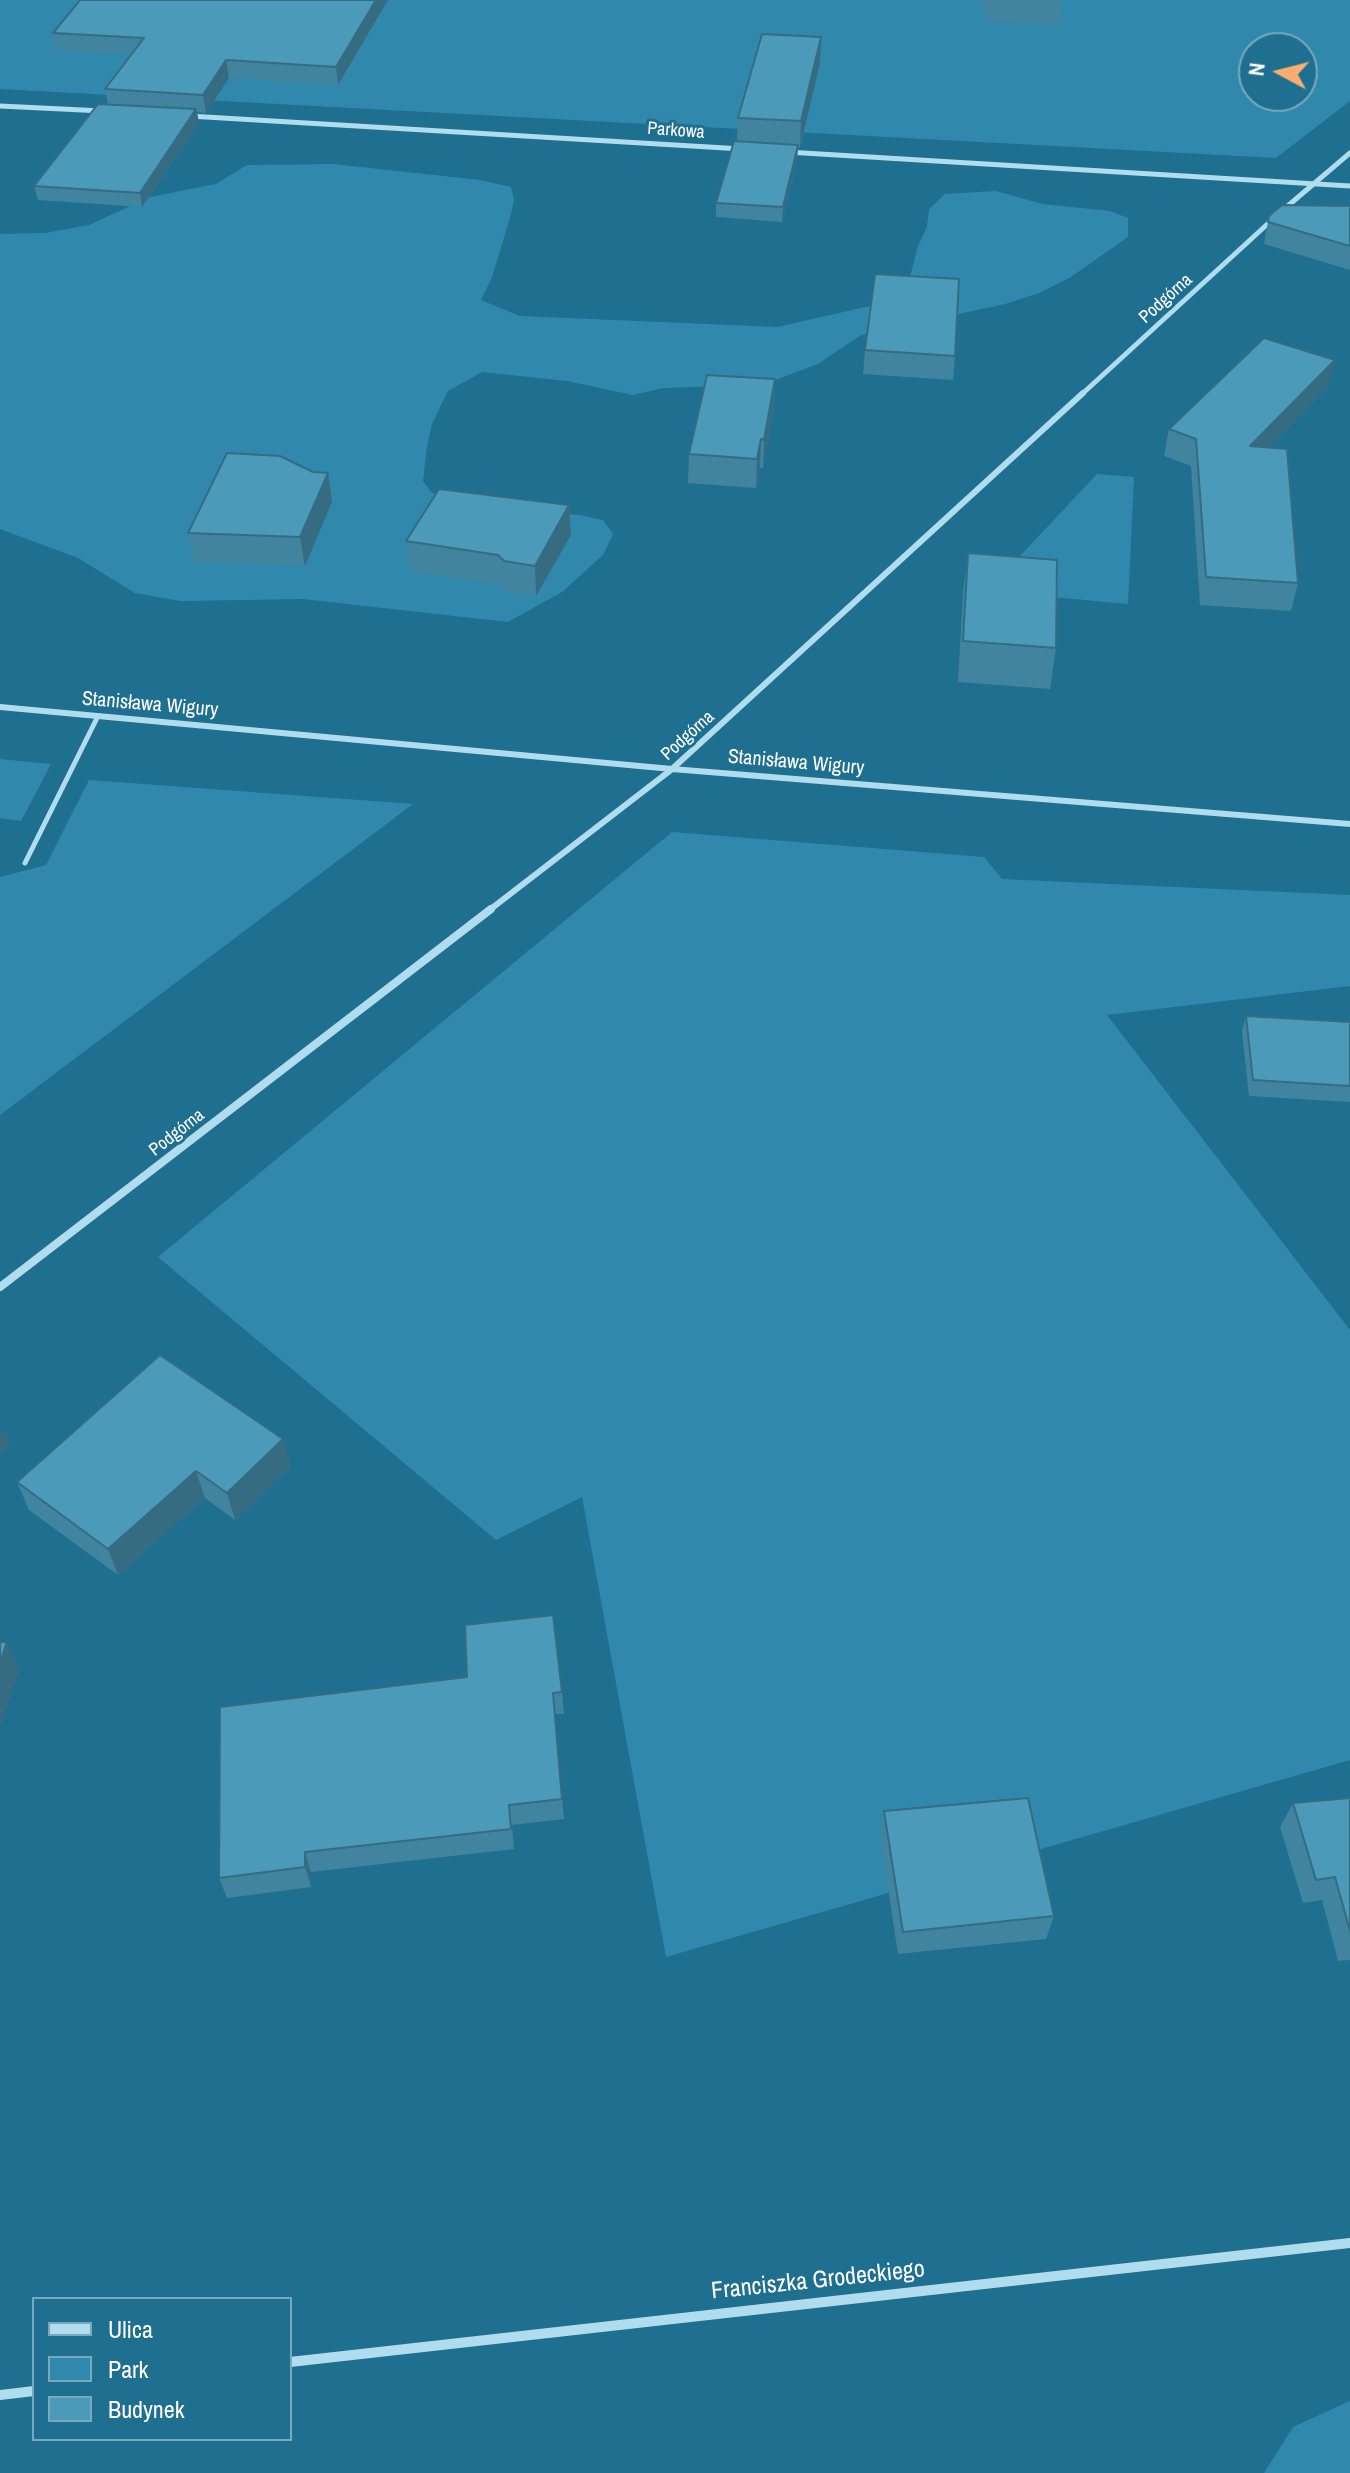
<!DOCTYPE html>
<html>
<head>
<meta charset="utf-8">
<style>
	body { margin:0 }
	#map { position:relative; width:1350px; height:2473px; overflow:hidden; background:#1f6f91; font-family:"Archivo Narrow",sans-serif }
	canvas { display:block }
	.legend { position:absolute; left:32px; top:2297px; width:260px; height:144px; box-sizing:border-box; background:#1f6f91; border:2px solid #79a9bd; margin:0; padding:10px 14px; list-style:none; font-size:24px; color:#fff }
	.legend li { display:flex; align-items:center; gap:16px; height:40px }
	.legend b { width:40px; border:2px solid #79a9bd }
	.north { position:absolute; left:1238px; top:32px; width:80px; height:80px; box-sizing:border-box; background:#1f6f91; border:2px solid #79a9bd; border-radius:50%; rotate:277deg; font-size:22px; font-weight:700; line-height:32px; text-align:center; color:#fff }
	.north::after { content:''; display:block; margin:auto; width:28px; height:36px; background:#fbad70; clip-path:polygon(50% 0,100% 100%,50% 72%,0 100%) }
</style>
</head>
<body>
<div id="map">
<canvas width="1350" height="2473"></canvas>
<ul class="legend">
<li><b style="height:10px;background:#b0dced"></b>Ulica</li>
<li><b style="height:22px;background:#3089ac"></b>Park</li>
<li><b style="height:22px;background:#4c9ab9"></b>Budynek</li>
</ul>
<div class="north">N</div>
</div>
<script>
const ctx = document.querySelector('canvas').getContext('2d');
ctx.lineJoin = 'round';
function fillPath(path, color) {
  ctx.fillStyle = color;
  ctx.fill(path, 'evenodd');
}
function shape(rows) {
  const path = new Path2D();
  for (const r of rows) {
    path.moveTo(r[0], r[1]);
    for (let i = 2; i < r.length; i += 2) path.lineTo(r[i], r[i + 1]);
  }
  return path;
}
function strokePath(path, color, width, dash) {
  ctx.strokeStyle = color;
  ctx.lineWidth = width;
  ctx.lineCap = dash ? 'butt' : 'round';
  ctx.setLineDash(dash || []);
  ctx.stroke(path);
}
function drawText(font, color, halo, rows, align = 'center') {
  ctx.font = font + ' "Archivo Narrow",sans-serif';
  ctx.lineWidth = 6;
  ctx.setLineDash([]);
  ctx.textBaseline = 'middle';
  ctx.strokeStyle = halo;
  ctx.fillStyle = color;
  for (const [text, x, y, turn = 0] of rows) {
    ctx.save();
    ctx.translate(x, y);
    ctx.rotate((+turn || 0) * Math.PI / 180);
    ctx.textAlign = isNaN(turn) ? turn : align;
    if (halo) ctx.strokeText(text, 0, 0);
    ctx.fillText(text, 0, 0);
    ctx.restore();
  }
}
const green = shape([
	[0,0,1350,0,1350,101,1276,158,0,89],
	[1254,48,1302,48,1302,96,1254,96],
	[333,164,480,180,511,187,514,200,510,218,492,277,481,300,520,316,777,327,888,302,911,273,918,246,927,227,929,209,945,194,996,191,1042,204,1110,211,1128,218,1128,237,1071,277,1039,293,1005,304,861,335,818,364,762,385,663,388,633,395,567,381,482,372,448,391,432,424,427,447,423,481,432,493,513,512,580,515,603,520,613,534,603,555,562,592,508,622,303,599,181,601,135,593,78,558,0,529,0,234,45,233,89,225,150,197,216,184,247,165],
	[1097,474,1134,477,1128,604,987,591],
	[0,759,51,764,21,821,0,818],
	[89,780,413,804,0,1115,0,877,46,865],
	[672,832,984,857,1002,879,1350,895,1350,986,1107,1015,1350,1330,1350,1760,666,1957,582,1497,496,1540,158,1257],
	[1350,2401,1350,2473,1264,2473,1293,2427]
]);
const lane = shape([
	[25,863,98,716]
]);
const streetFar3 = shape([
	[0,106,103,111],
	[189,116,742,149],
	[787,152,1350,186],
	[1283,210,1350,153],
	[1081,395,1273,219]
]);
const streetFar2 = shape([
	[0,707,672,769,1350,824],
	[488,911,672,769,1083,393]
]);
const streetFar1 = shape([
	[0,1287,491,909]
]);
const street = shape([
	[290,2362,1350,2243],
	[0,2395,34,2391]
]);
const wall = shape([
	[388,0,338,85,229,78,206,113,197,112,199,123,142,207,38,200,34,186,108,104,105,89,132,55,56,51,53,33],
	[982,0,1063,0,1059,25,988,22,988,12,981,12],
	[820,63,800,148,798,148,797,159,782,222,716,217,716,203,737,141,738,118],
	[1350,206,1350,270,1264,244,1269,216],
	[865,350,955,356,953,380,863,374],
	[775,379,774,408,763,468,760,468,756,488,688,483,689,454],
	[1328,386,1269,447,1298,583,1291,611,1200,605,1191,466,1164,456,1169,429],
	[313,472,328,473,332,502,305,566,194,562,188,533],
	[569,505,571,535,536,596,506,591,500,585,410,571,406,541],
	[968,553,1056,648,1050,689,958,682,963,593],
	[1246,1016,1350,1022,1350,1102,1249,1096,1242,1032],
	[283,1439,290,1467,235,1520,205,1498,118,1575,29,1510,17,1482],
	[562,1692,564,1714,555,1714,564,1819,512,1825,514,1849,311,1872,311,1887,227,1898,219,1878,220,1707],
	[1350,1798,1350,1960,1338,1961,1322,1900,1303,1903,1280,1827,1293,1803],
	[884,1811,1054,1916,1046,1939,898,1954,880,1835]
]);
const shadedWall = shape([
	[376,0,388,0,338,85,336,67],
	[821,37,820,63,800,148,801,121],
	[226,60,229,78,206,113,203,95],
	[196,109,199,123,142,207,140,193],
	[798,145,797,159,782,222,783,207],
	[1335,360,1328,386,1244,473,1250,446],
	[775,379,774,408,763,468,764,440],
	[761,439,760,468,756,488,757,459],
	[328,473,332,502,305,566,300,537],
	[569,505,571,535,536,596,535,566],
	[4,1429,11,1444,0,1454,0,1433],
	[283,1439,290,1467,235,1520,227,1493],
	[196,1471,205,1498,118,1575,108,1549],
	[7,1642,20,1668,0,1727,0,1663],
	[305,1852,311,1872,311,1887,305,1867]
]);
const building = shape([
	[80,0,376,0,336,67,226,60,203,95,105,89,144,38,53,33,80,0],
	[762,34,821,37,801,121,738,118,762,34],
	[98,104,196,109,140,193,34,186,98,104],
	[734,141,798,145,783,207,716,203,734,141],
	[1282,205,1350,206,1350,246,1268,222,1269,216,1282,205],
	[875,274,959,279,955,356,865,350,875,274],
	[1264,338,1335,360,1250,446,1287,449,1298,583,1206,577,1196,439,1169,429,1264,338],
	[707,375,775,379,764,440,761,439,757,459,689,454,707,375],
	[227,453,280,456,313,472,328,473,300,537,188,533,227,453],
	[439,489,569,505,535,566,504,561,498,555,406,541,439,489],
	[968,553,1057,560,1056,648,963,641,968,553],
	[1246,1016,1350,1022,1350,1086,1253,1080,1246,1016],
	[160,1355,283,1439,227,1493,196,1471,108,1549,17,1482,160,1355],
	[553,1615,562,1692,553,1693,562,1799,509,1805,511,1829,305,1852,305,1867,219,1878,220,1707,467,1677,465,1625,553,1615],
	[0,1642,7,1642,0,1663,0,1642],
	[1028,1798,1054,1916,903,1932,884,1811,1028,1798],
	[1350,1798,1350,1931,1335,1877,1316,1880,1293,1803,1350,1798]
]);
const farStreetnames = [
	["Parkowa",676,131,4],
	["Podgórna",1166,299,-42],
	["Podgórna",688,736,-42],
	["Podgórna",177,1133,-38]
];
const streetNames = [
	["Stanisława Wigury",150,705,5],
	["Stanisława Wigury",796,763,5]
];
const nearStreetnames = [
	["Franciszka Grodeckiego",818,2281,-6]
];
fillPath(green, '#3089ac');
strokePath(lane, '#b0dced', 5);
strokePath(streetFar3, '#b0dced', 5);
strokePath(streetFar2, '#b0dced', 6);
strokePath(streetFar1, '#b0dced', 8);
strokePath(street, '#b0dced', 10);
fillPath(wall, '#41849f');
fillPath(shadedWall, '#356c82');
fillPath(building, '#4c9ab9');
strokePath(building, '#356c82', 2);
drawText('18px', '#fff', '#1f6f91', farStreetnames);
drawText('20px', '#fff', '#1f6f91', streetNames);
drawText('24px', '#fff', '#1f6f91', nearStreetnames);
</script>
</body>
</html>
